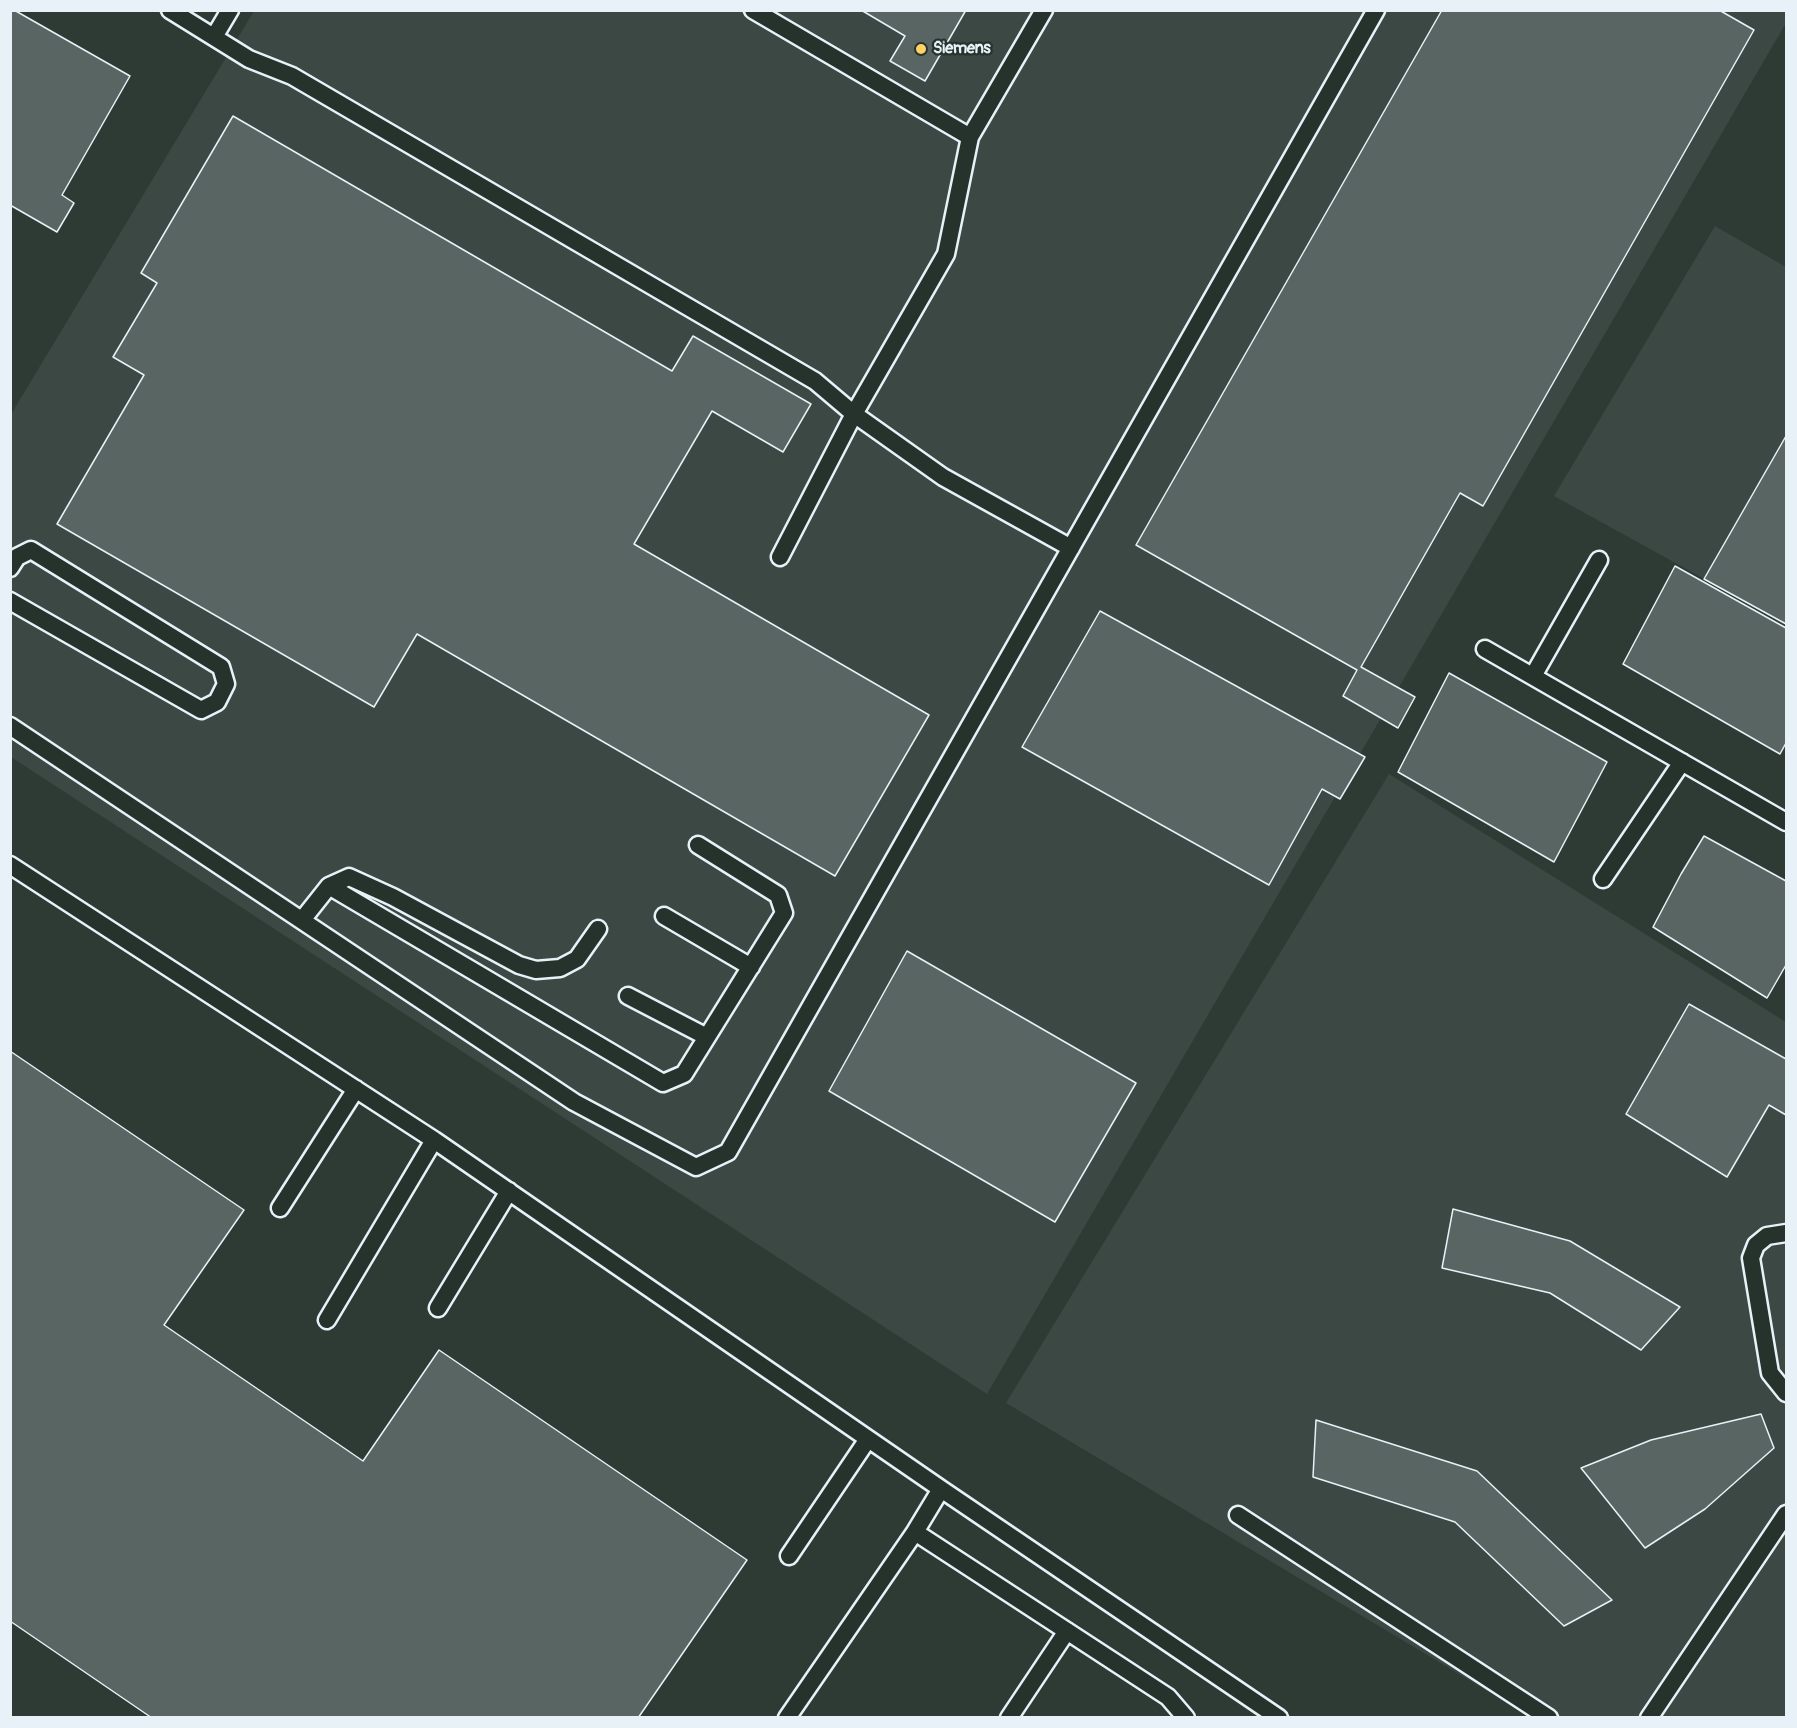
<!DOCTYPE html>
<html>
<head>
<meta charset="utf-8">
<style>
	body { margin:0 }
	#map { position:relative; width:1797px; height:1728px; overflow:hidden; background:#2e3b35; font-family:Pangolin,sans-serif }
	canvas { display:block }
	.frame { position:absolute; inset:0; border:12px solid #e8f1f8; pointer-events:none }
</style>
</head>
<body>
<div id="map">
<canvas width="1797" height="1728"></canvas>
<div class="frame"></div>
</div>
<script>
const ctx = document.querySelector('canvas').getContext('2d');
ctx.lineJoin = 'round';
function fillPath(path, color) {
  ctx.fillStyle = color;
  ctx.fill(path, 'evenodd');
}
function shape(rows) {
  const path = new Path2D();
  for (const r of rows) {
    path.moveTo(r[0], r[1]);
    for (let i = 2; i < r.length; i += 2) path.lineTo(r[i], r[i + 1]);
  }
  return path;
}
function strokePath(path, color, width, dash) {
  ctx.strokeStyle = color;
  ctx.lineWidth = width;
  ctx.lineCap = dash ? 'butt' : 'round';
  ctx.setLineDash(dash || []);
  ctx.stroke(path);
}
function drawText(font, color, halo, rows, align = 'center') {
  ctx.font = font + ' Pangolin,sans-serif';
  ctx.lineWidth = 4.5;
  ctx.setLineDash([]);
  ctx.textBaseline = 'middle';
  ctx.strokeStyle = halo;
  ctx.fillStyle = color;
  for (const [text, x, y, turn = 0] of rows) {
    ctx.save();
    ctx.translate(x, y);
    ctx.rotate((+turn || 0) * Math.PI / 180);
    ctx.textAlign = isNaN(turn) ? turn : align;
    if (halo) ctx.strokeText(text, 0, 0);
    ctx.fillText(text, 0, 0);
    ctx.restore();
  }
}
const built = shape([
	[254,11,1786,11,1786,23,987,1394,11,757,10,416],
	[1715,226,1786,267,1786,624,1554,496],
	[1389,774,1786,1022,1786,1717,1531,1717,1006,1403]
]);
const building = shape([
	[10,10,14,10,130,76,62,195,74,203,57,232,10,205,10,10],
	[861,10,966,10,925,81,890,61,905,36,861,10],
	[1442,10,1719,10,1754,30,1483,506,1460,493,1361,667,1415,697,1398,728,1343,696,1357,670,1136,545,1442,10],
	[233,116,672,371,693,336,811,404,783,452,712,411,634,544,929,715,835,876,417,634,374,707,57,524,144,375,113,357,157,283,141,273,233,116],
	[1786,436,1786,624,1704,579,1786,436],
	[1675,566,1786,628,1786,743,1780,754,1623,664,1675,566],
	[1100,611,1365,757,1340,799,1322,789,1269,885,1022,747,1100,611],
	[1449,673,1607,762,1554,862,1398,772,1449,673],
	[1704,836,1786,881,1786,965,1767,998,1653,927,1681,874,1704,836],
	[907,951,1136,1083,1055,1222,829,1091,907,951],
	[1689,1004,1786,1059,1786,1115,1769,1105,1727,1177,1626,1114,1689,1004],
	[10,1051,244,1210,164,1325,363,1461,439,1350,747,1560,638,1718,152,1718,10,1621,10,1051],
	[1453,1209,1570,1241,1680,1307,1641,1350,1550,1293,1442,1268,1453,1209],
	[1761,1414,1774,1448,1705,1509,1645,1548,1581,1468,1651,1440,1761,1414],
	[1316,1420,1477,1471,1612,1600,1564,1626,1455,1522,1313,1477,1316,1420]
]);
const lane = shape([
	[170,10,249,59,292,76,815,381,854,414,780,557],
	[753,10,970,137],
	[1044,10,970,137,946,254,854,414,943,477,1071,548],
	[214,37,230,10],
	[10,568,17,557,31,550,221,667,226,684,217,702,201,710,10,601],
	[1485,649,1786,822],
	[1533,676,1599,560],
	[10,726,574,1102,696,1167,728,1152,1376,10],
	[10,865,434,1140,941,1489,915,1532,787,1718],
	[1603,879,1682,762],
	[329,886,349,877,393,897,519,965,536,970,560,968,577,959,598,929],
	[664,916,751,967],
	[302,920,329,886,663,1083,684,1074,784,913,778,895,698,845],
	[628,996,707,1037],
	[280,1208,356,1089],
	[1786,1233,1767,1236,1756,1245,1751,1258,1770,1373,1786,1393],
	[438,1308,509,1191],
	[327,1320,434,1140],
	[941,1489,1279,1718],
	[1238,1515,1549,1718],
	[915,1532,1168,1697,1186,1718],
	[789,1556,868,1439],
	[1009,1718,1067,1631],
	[1649,1718,1786,1514]
]);
const markers = [
	[921,49,6,"#ffd166"]
];
const poiNames = [
	["Siemens",933,49]
];
fillPath(built, '#3b4843');
fillPath(building, '#596563');
strokePath(building, '#e8f1f8', 1.5);
strokePath(lane, '#e8f1f8', 21);
strokePath(lane, '#26332d', 16);
for (const [x, y, r, color] of markers) {
  const dot = new Path2D();
  dot.arc(x, y, r, 0, 2 * Math.PI);
  ctx.fillStyle = color;
  ctx.fill(dot);
  strokePath(dot, '#26332d', 2);
}
drawText('bold 16px', '#e8f1f8', '#26332d', poiNames, 'left');
</script>
</body>
</html>
